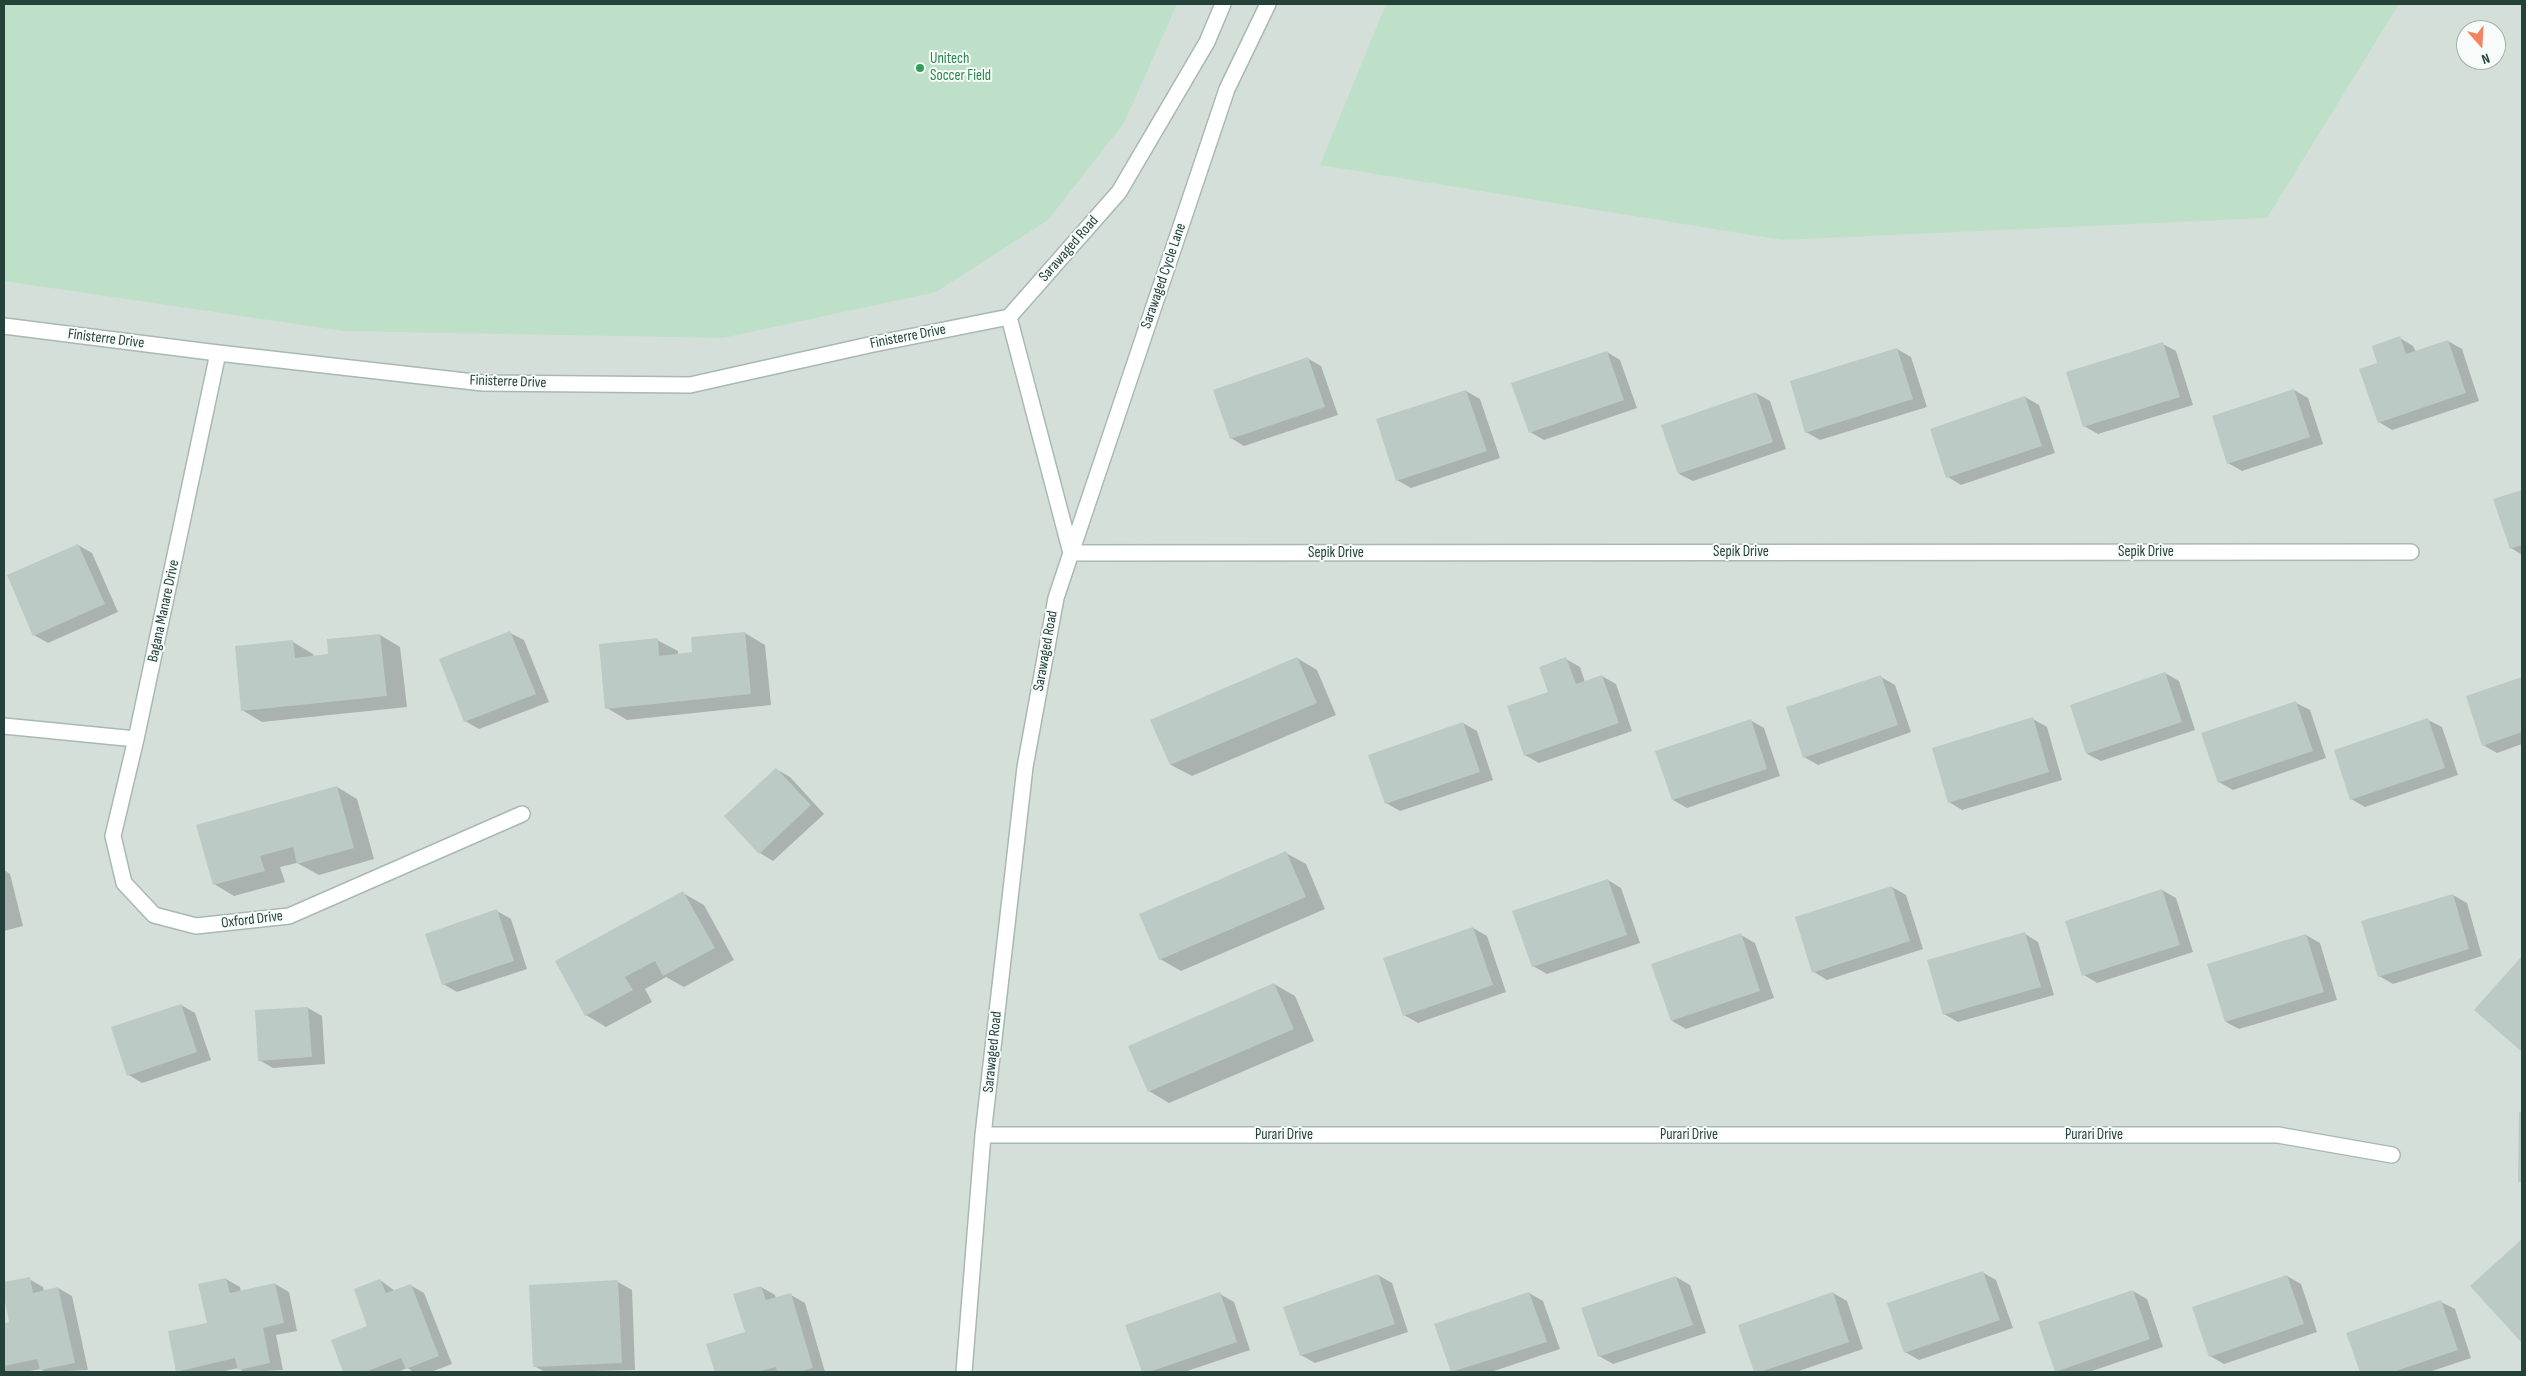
<!DOCTYPE html>
<html>
<head>
<meta charset="utf-8">
<style>
	body { margin:0 }
	#map { position:relative; width:2526px; height:1376px; overflow:hidden; background:#e6efeb; font-family:"Sofia Sans Condensed",sans-serif }
	canvas { display:block }
	.frame { position:absolute; inset:0; border:5px solid #24423a; pointer-events:none }
	.north { position:absolute; left:2456px; top:20px; width:50px; height:50px; box-sizing:border-box; background:#f7fbf9; border:1px solid #a3b1ad; border-radius:50%; rotate:161deg; font-size:14px; font-weight:700; line-height:20px; text-align:center; color:#24423a }
	.north::after { content:''; display:block; margin:auto; width:18px; height:22px; background:#f4845f; clip-path:polygon(50% 0,100% 100%,50% 72%,0 100%) }
</style>
</head>
<body>
<div id="map">
<canvas width="2526" height="1376"></canvas>
<div class="frame"></div>
<div class="north">N</div>
</div>
<script>
const ctx = document.querySelector('canvas').getContext('2d');
ctx.lineJoin = 'round';
function fillPath(path, color) {
  ctx.fillStyle = color;
  ctx.fill(path, 'evenodd');
}
function shape(rows) {
  const path = new Path2D();
  for (const r of rows) {
    path.moveTo(r[0], r[1]);
    for (let i = 2; i < r.length; i += 2) path.lineTo(r[i], r[i + 1]);
  }
  return path;
}
function strokePath(path, color, width, dash) {
  ctx.strokeStyle = color;
  ctx.lineWidth = width;
  ctx.lineCap = dash ? 'butt' : 'round';
  ctx.setLineDash(dash || []);
  ctx.stroke(path);
}
function drawText(font, color, halo, rows, align = 'center') {
  ctx.font = font + ' "Sofia Sans Condensed",sans-serif';
  ctx.lineWidth = 4;
  ctx.setLineDash([]);
  ctx.textBaseline = 'middle';
  ctx.strokeStyle = halo;
  ctx.fillStyle = color;
  for (const [text, x, y, turn = 0] of rows) {
    ctx.save();
    ctx.translate(x, y);
    ctx.rotate((+turn || 0) * Math.PI / 180);
    ctx.textAlign = isNaN(turn) ? turn : align;
    if (halo) ctx.strokeText(text, 0, 0);
    ctx.fillText(text, 0, 0);
    ctx.restore();
  }
}
const built = shape([
	[4,4,2522,4,2522,1372,4,1372],
	[2466,30,2496,30,2496,60,2466,60]
]);
const green = shape([
	[4,4,1177,4,1124,123,1048,220,936,292,723,338,343,331,4,281],
	[1386,4,2399,4,2267,218,1782,240,1320,165]
]);
const shadow = shape([
	[2400,338,2413,346,2416,352,2448,341,2462,349,2479,401,2392,430,2379,422,2379,363],
	[2163,344,2176,351,2193,405,2098,434,2084,426],
	[1897,349,1911,357,1927,407,1820,440,1806,432],
	[1607,352,1620,360,1637,408,1544,440,1530,432],
	[1307,358,1321,366,1338,415,1244,446,1231,438],
	[2294,390,2308,398,2323,444,2242,471,2228,463],
	[1466,391,1480,399,1500,458,1411,488,1397,480],
	[1756,393,1770,401,1786,449,1693,481,1679,474],
	[2025,397,2039,405,2055,453,1961,485,1948,477],
	[2522,491,2522,555,2511,548,2494,500],
	[78,545,92,553,118,612,48,643,34,635],
	[510,633,524,640,549,702,479,729,465,721],
	[745,633,765,645,771,705,627,720,607,708,657,640,678,651,678,655,694,653],
	[380,635,400,647,407,707,262,722,242,710,293,642,313,654,314,657,330,655],
	[1297,658,1317,670,1336,715,1192,776,1171,765,1152,721],
	[1566,659,1580,667,1585,682,1602,676,1616,684,1632,731,1539,763,1525,755,1549,693],
	[2165,673,2179,681,2195,730,2101,761,2087,754],
	[1881,677,1895,685,1911,732,1818,765,1804,757],
	[2522,678,2522,744,2497,753,2483,745,2468,697],
	[2296,703,2310,710,2326,758,2233,790,2219,782],
	[2033,719,2047,727,2062,780,1962,810,1949,802],
	[1750,720,1764,728,1780,776,1687,808,1673,800],
	[2428,720,2442,727,2458,775,2365,807,2351,799],
	[1463,723,1477,731,1493,780,1400,811,1386,803],
	[776,769,790,777,824,814,773,861,760,853],
	[337,787,357,799,374,859,319,875,297,863,280,867,285,882,234,896,214,884],
	[1286,853,1306,864,1325,909,1181,971,1160,959],
	[4,870,10,874,23,926,4,931],
	[1608,880,1621,888,1640,943,1547,974,1533,966],
	[1892,887,1906,895,1923,949,1827,980,1814,972],
	[2162,890,2176,898,2193,952,2097,983,2084,975],
	[683,893,704,905,734,960,684,987,666,977,645,989,652,1002,606,1027,586,1015],
	[2453,895,2467,903,2482,956,2393,984,2379,976],
	[497,911,511,919,527,969,457,992,443,984],
	[1473,928,1487,936,1506,992,1418,1023,1404,1015],
	[2025,934,2038,942,2054,995,1958,1022,1944,1014],
	[1741,935,1755,943,1774,998,1686,1029,1672,1021],
	[2306,935,2320,943,2337,1000,2239,1029,2226,1022],
	[2522,958,2522,1051,2476,1010],
	[1274,984,1295,996,1314,1041,1169,1103,1149,1091],
	[181,1005,195,1013,211,1060,142,1083,129,1075],
	[308,1008,322,1016,325,1064,273,1068,259,1060],
	[2520,1113,2522,1113,2522,1183,2519,1181],
	[2522,1241,2522,1341,2472,1286],
	[1982,1272,1996,1280,2013,1328,1919,1360,1905,1352],
	[1378,1275,1392,1283,1408,1332,1315,1363,1301,1355],
	[2287,1276,2301,1284,2317,1332,2224,1364,2210,1356],
	[1676,1277,1690,1285,1706,1333,1613,1364,1599,1356],
	[29,1279,43,1287,44,1291,58,1288,72,1296,88,1370,45,1372,41,1369,24,1372,4,1372,4,1324,11,1323,4,1284],
	[226,1279,240,1287,241,1292,275,1284,289,1292,297,1331,276,1335,283,1370,244,1372,239,1368,220,1372,177,1371,208,1324],
	[380,1280,395,1291,410,1285,424,1293,452,1364,431,1372,414,1372,407,1368,398,1372,344,1372,332,1341,369,1326],
	[618,1282,632,1290,635,1370,545,1372,534,1366,531,1286],
	[761,1287,775,1295,776,1299,791,1295,805,1303,825,1372,716,1372,708,1345,746,1333],
	[2133,1291,2147,1299,2163,1347,2089,1372,2056,1371],
	[1529,1293,1543,1301,1560,1349,1491,1372,1452,1372,1436,1325],
	[1833,1293,1847,1301,1863,1349,1796,1372,1756,1372,1740,1325],
	[1220,1294,1234,1302,1250,1350,1184,1372,1143,1372,1127,1326],
	[2441,1302,2455,1309,2471,1358,2429,1372,2361,1372,2348,1334]
]);
const building = shape([
	[2400,336,2406,354,2448,340,2466,393,2378,423,2359,369,2377,363,2372,346],
	[2163,342,2180,397,2083,427,2066,372],
	[1897,348,1913,399,1805,433,1790,381],
	[1607,351,1624,400,1529,433,1511,383],
	[1308,357,1325,407,1230,439,1213,390],
	[2294,389,2310,437,2227,464,2212,416],
	[1466,390,1487,451,1396,481,1376,419],
	[1756,392,1773,442,1678,474,1661,425],
	[2025,396,2042,446,1946,478,1930,429],
	[2522,490,2522,545,2510,549,2493,499],
	[78,544,105,604,33,636,7,575],
	[510,631,536,694,464,722,439,659],
	[745,632,751,694,605,709,599,644,658,638,659,656,692,652,691,637],
	[380,634,387,696,241,711,235,646,293,640,295,658,328,654,327,639],
	[1297,657,1317,703,1170,765,1150,720],
	[1566,657,1576,684,1602,675,1619,723,1524,756,1507,706,1548,692,1539,667],
	[2165,672,2182,722,2086,754,2070,705],
	[1881,675,1898,725,1803,758,1786,707],
	[2522,677,2522,732,2482,746,2466,696],
	[2296,701,2313,751,2218,783,2201,733],
	[2033,717,2049,772,1948,803,1932,748],
	[2428,718,2445,768,2350,800,2334,750],
	[1751,719,1767,769,1672,800,1655,751],
	[1463,722,1480,772,1385,804,1368,755],
	[776,768,811,805,759,854,724,816],
	[337,786,354,848,297,864,293,847,260,856,265,871,213,885,196,825],
	[1286,851,1306,897,1159,960,1139,914],
	[1608,879,1627,935,1532,967,1512,911],
	[1892,886,1910,941,1812,973,1795,917],
	[2162,889,2180,945,2082,976,2065,921],
	[683,891,715,948,663,976,655,961,625,977,633,990,585,1016,555,961],
	[2453,894,2469,949,2378,977,2361,921],
	[497,909,514,961,442,985,425,934],
	[1473,927,1493,985,1403,1016,1383,958],
	[2025,932,2041,987,1943,1015,1927,960],
	[1741,933,1760,991,1671,1021,1651,964],
	[2306,934,2324,992,2225,1022,2207,964],
	[2522,956,2522,1052,2474,1010],
	[1274,983,1294,1029,1148,1092,1128,1046],
	[181,1004,197,1052,127,1076,111,1027],
	[308,1007,312,1057,258,1061,255,1010],
	[2519,1112,2522,1112,2522,1182,2518,1182],
	[2522,1239,2522,1343,2470,1286],
	[1983,1271,2000,1320,1904,1353,1887,1303],
	[1378,1274,1395,1324,1300,1356,1283,1307],
	[2287,1275,2304,1324,2209,1357,2192,1307],
	[1676,1276,1693,1325,1598,1357,1581,1308],
	[30,1277,33,1293,58,1287,75,1363,40,1370,37,1359,4,1366,4,1323,9,1322,4,1296,4,1282],
	[226,1278,230,1293,275,1283,284,1323,263,1328,270,1363,238,1370,235,1358,176,1372,168,1331,207,1323,198,1284],
	[380,1279,386,1293,411,1284,439,1356,406,1369,401,1358,365,1372,343,1372,331,1340,367,1326,354,1289],
	[618,1280,622,1363,533,1367,529,1285],
	[761,1286,766,1300,791,1293,813,1368,799,1372,777,1372,776,1367,757,1372,715,1372,706,1344,745,1332,733,1294],
	[2133,1290,2150,1339,2055,1372,2038,1322],
	[1220,1292,1237,1342,1149,1372,1142,1372,1125,1325],
	[1529,1292,1547,1342,1451,1372,1434,1324],
	[1833,1292,1849,1342,1760,1372,1754,1372,1738,1325],
	[2441,1300,2458,1350,2393,1372,2360,1372,2346,1333]
]);
const minor = shape([
	[4,326,218,353,483,383,690,385,869,345,1009,317],
	[1071,553,2411,552],
	[1071,553,1227,89,1268,4],
	[4,726,136,739,218,353],
	[136,739,113,836,124,883,154,915,196,926,289,916,522,814],
	[983,1135,2278,1135,2392,1155],
	[964,1372,983,1135,1025,767,1056,598,1071,553,1009,317,1119,192,1207,42,1223,4]
]);
const markers = [
	[920,68,5,"#2e9e5b"]
];
const leisureNames = [
	["Unitech",930,59],
	["Soccer Field",930,76]
];
const streetNames = [
	["Sarawaged Road",1069,249,-49],
	["Sarawaged Cycle Lane",1164,276,-71],
	["Finisterre Drive",908,337,-11],
	["Finisterre Drive",106,339,7],
	["Finisterre Drive",508,382,2],
	["Sepik Drive",1741,552],
	["Sepik Drive",2146,552],
	["Sepik Drive",1336,553],
	["Bagana Manare Drive",164,611,-78],
	["Sarawaged Road",1046,651,-80],
	["Oxford Drive",252,920,-7],
	["Sarawaged Road",993,1052,-84],
	["Purari Drive",1284,1135],
	["Purari Drive",1689,1135],
	["Purari Drive",2094,1135]
];
fillPath(built, '#d4dfda');
fillPath(green, '#bfe0c8');
fillPath(shadow, '#0003');
fillPath(building, '#bbcac4');
strokePath(minor, '#a8b8b2', 18);
strokePath(minor, '#fff', 15);
for (const [x, y, r, color] of markers) {
  const dot = new Path2D();
  dot.arc(x, y, r, 0, 2 * Math.PI);
  ctx.fillStyle = color;
  ctx.fill(dot);
  strokePath(dot, '#f7fbf9', 2);
}
drawText('15px', '#27864d', '#f7fbf9', leisureNames, 'left');
drawText('15px', '#24423a', '#f7fbf9', streetNames);
</script>
</body>
</html>
